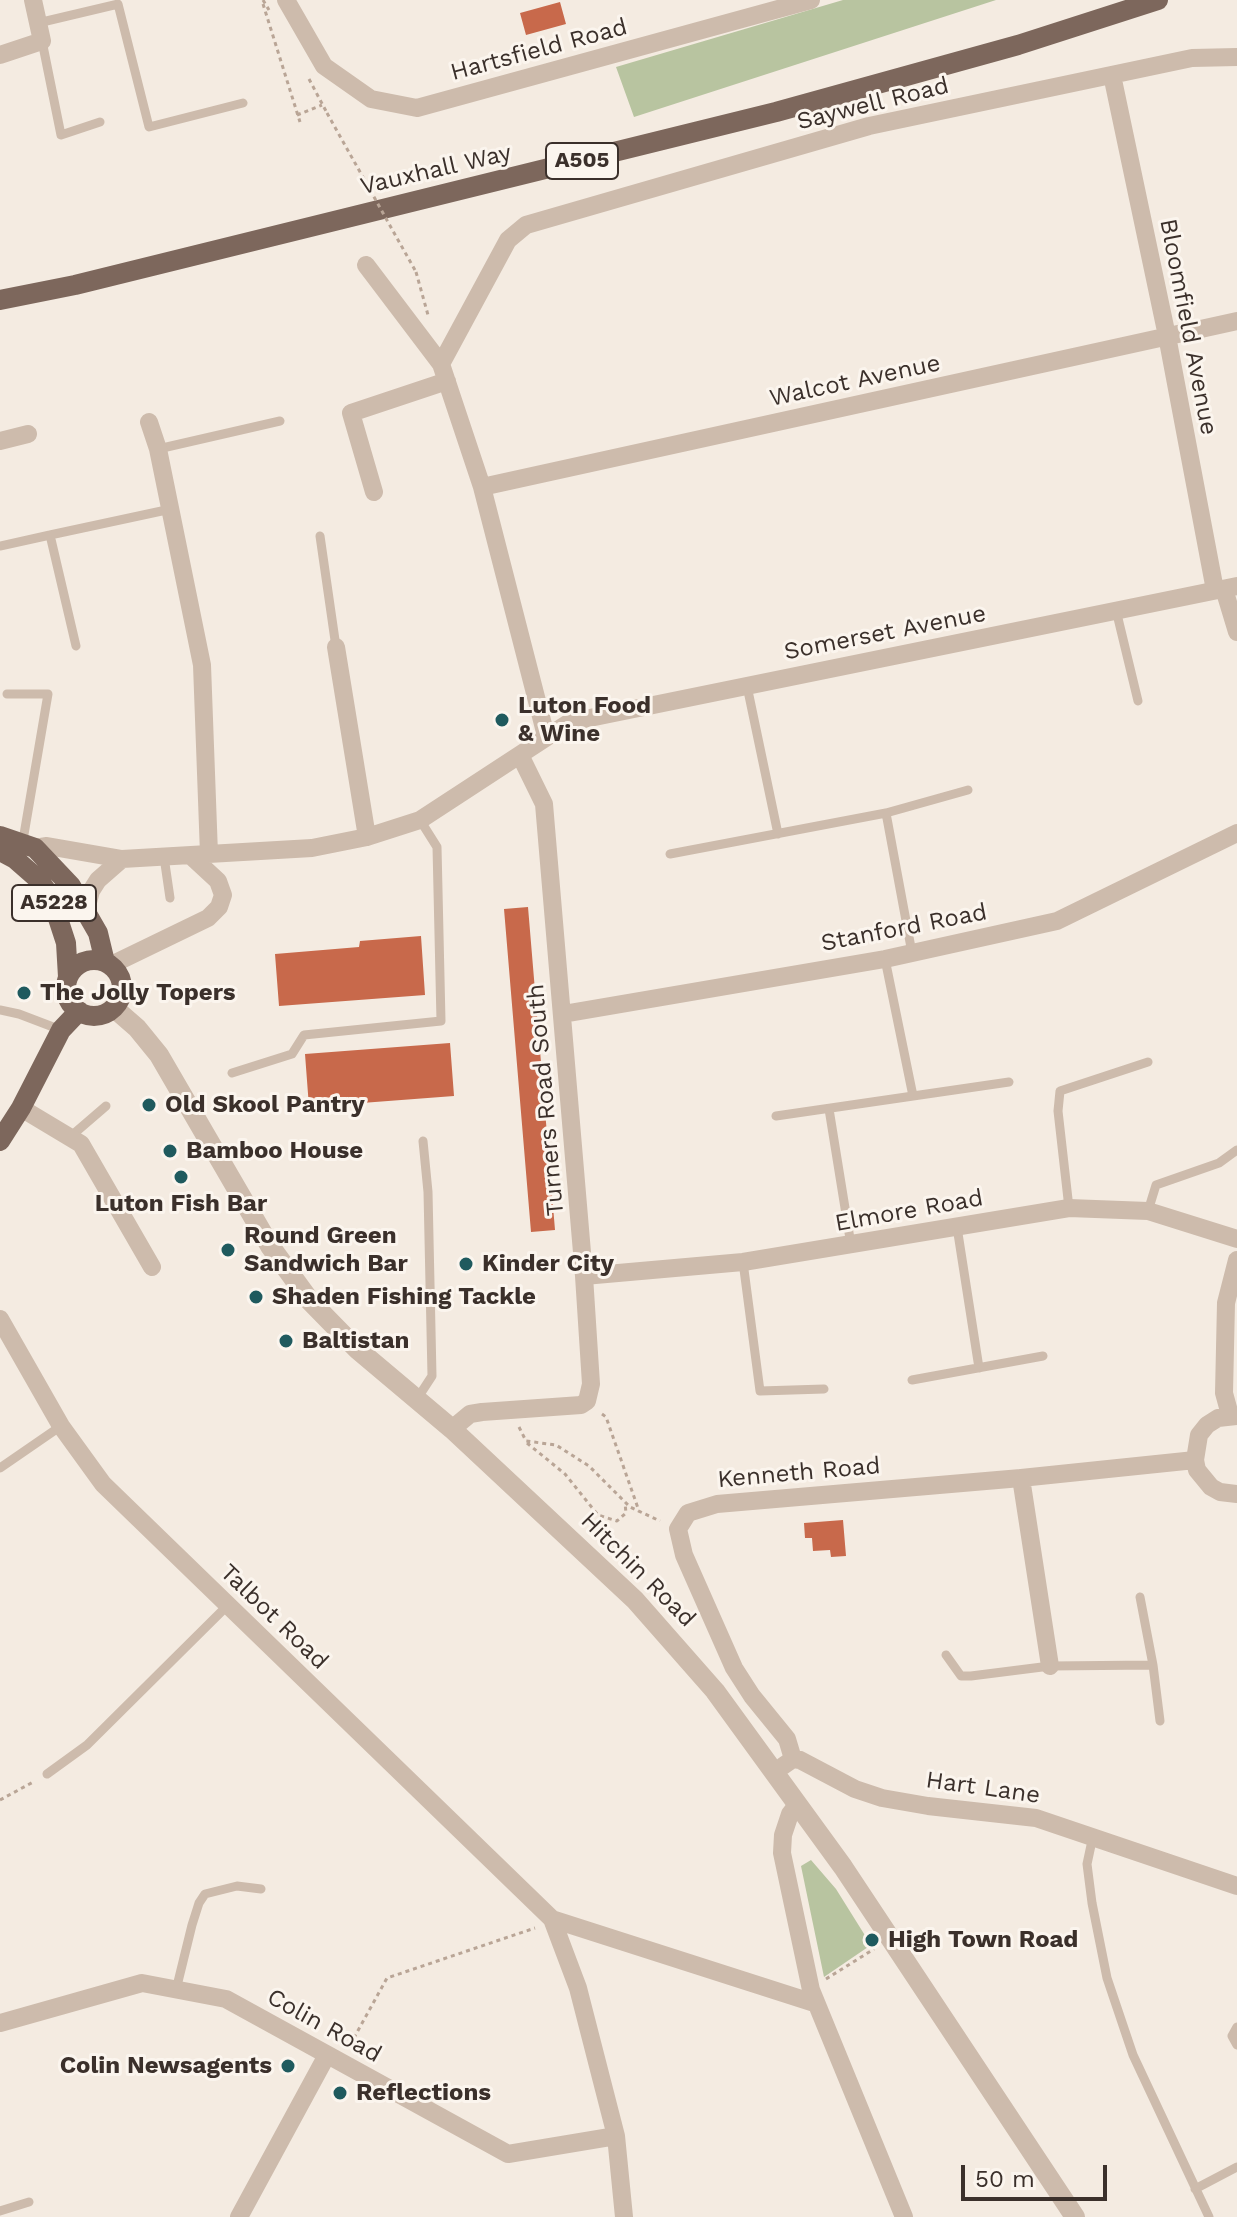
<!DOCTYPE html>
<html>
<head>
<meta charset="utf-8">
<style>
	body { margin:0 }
	#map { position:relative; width:1237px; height:2217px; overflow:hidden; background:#f4ebe1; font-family:"Work Sans",sans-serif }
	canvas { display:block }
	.scale { position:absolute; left:961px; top:2165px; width:146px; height:36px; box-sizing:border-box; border:4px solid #3b302b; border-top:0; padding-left:10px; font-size:24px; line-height:28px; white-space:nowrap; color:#3b302b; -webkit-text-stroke:6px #fbf5ee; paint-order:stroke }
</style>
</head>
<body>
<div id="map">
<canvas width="1237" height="2217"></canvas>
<div class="scale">50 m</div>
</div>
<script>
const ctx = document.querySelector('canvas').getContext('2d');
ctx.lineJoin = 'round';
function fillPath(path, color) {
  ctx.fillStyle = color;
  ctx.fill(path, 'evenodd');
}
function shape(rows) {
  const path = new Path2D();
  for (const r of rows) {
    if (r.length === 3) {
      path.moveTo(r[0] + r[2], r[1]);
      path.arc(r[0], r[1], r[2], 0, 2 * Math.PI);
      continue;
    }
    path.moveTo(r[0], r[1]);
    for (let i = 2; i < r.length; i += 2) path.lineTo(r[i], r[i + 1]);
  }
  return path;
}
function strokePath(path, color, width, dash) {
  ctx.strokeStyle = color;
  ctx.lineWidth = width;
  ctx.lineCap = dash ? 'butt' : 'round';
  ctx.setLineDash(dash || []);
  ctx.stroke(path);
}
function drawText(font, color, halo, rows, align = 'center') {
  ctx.font = font + ' "Work Sans",sans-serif';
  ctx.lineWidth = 6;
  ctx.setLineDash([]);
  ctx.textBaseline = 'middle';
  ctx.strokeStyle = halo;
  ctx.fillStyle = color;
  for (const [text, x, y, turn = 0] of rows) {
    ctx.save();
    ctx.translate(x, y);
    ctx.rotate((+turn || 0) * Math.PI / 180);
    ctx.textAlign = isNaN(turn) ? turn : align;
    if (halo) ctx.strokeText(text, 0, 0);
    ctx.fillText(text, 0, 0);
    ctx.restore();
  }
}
const green = shape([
	[843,0,996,0,634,117,616,67],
	[811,1860,836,1889,871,1945,824,1977,801,1866]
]);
const building = shape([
	[560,2,566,24,526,35,520,13],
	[528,907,555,1230,531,1232,504,909],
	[421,936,425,995,279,1006,275,954,359,947,360,941],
	[450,1043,454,1096,309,1107,305,1054],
	[843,1520,846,1556,831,1557,830,1550,813,1551,812,1538,805,1538,804,1523]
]);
const path = shape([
	[263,0,269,10],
	[263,4,300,122],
	[309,79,327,113],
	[297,115,322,105],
	[416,272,428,315],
	[602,1414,606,1417,639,1511],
	[519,1427,526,1441,556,1445,589,1466,630,1507,660,1521],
	[527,1443,565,1474,598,1515,617,1521,626,1513,625,1503],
	[0,1800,35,1781],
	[826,1979,874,1949],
	[350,2045,387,1978,535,1928]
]);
const service = shape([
	[38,23,118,4,149,127,243,103],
	[42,41,61,135,100,122],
	[158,449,280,421],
	[320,536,336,647],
	[0,546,50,535],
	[1116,610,1138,701],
	[76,646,50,535,171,509],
	[747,686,778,834],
	[7,694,48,694,22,846],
	[886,813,912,953],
	[670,854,886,813,968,790],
	[164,857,170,898],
	[885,959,913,1096],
	[0,1010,19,1014,61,1030],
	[232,1073,292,1054,304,1035,441,1021,437,847,420,820],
	[829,1109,851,1245],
	[776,1116,1009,1082],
	[70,1137,106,1106],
	[1069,1208,1058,1111,1060,1091,1148,1062],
	[1148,1211,1156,1185,1219,1163,1237,1150],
	[957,1227,979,1368],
	[743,1262,760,1391,824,1389],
	[912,1380,1043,1356],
	[417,1399,432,1376,428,1192,423,1141],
	[0,1468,61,1426],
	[946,1655,961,1676,971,1676,1050,1666,1153,1665,1140,1597],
	[1153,1665,1160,1721],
	[47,1774,87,1745,227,1606],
	[1093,1836,1087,1864,1092,1903,1107,1978,1133,2055,1209,2217],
	[176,1990,192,1925,199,1903,205,1894,237,1886,261,1889],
	[1237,2027,1232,2036,1237,2045],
	[1195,2189,1237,2167],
	[0,2211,29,2202]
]);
const minor = shape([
	[286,0,324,66,371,99,417,108,811,0],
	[0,55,42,41,33,0],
	[1112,75,1167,336,1215,590],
	[366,265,441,364],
	[149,422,158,449,202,665,209,854],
	[0,441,28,434],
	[482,487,1237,321],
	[374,492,351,413,447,381],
	[1224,589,1237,632],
	[336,647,367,837],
	[546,736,482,487,441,364,508,240,526,225,869,126,1192,58,1237,57],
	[35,848,47,846,122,859,312,848,367,837,420,820,570,722,1237,586],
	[86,910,91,891,98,880,122,859],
	[111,965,208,918,219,907,223,895,218,881,191,856],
	[563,1014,885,959,1057,921,1237,833],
	[21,1108,81,1144,152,1267],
	[584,1276,743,1262,1069,1208,1148,1211,1237,1239],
	[0,1319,61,1426,103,1484,552,1919,578,1988,616,2136,624,2217],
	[1230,1415,1224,1393,1226,1303,1237,1260],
	[1237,1416,1218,1418,1207,1425,1199,1435,1195,1460,1197,1470,1211,1487,1220,1492,1237,1494],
	[452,1429,470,1414,482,1412,581,1405,587,1401,591,1384,584,1276,544,804,520,755],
	[1021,1478,1050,1666],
	[793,1759,787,1739,752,1696,734,1668,684,1555,678,1529,688,1513,717,1504,1021,1478,1195,1460],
	[783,1766,793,1759,800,1760,855,1789,882,1798,928,1806,1036,1818,1237,1886],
	[797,1805,790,1814,783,1835,782,1853,811,1990,904,2217],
	[552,1919,814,2003],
	[0,2023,142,1983,226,1999,508,2154,616,2136],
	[239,2217,327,2055]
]);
const tertiary = shape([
	[114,1008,137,1028,159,1055,270,1246,310,1301,357,1349,452,1429,635,1600,715,1691,843,1867,1075,2217]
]);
const primary = shape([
	[0,300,75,285,776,112,1018,45,1158,0],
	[0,836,35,848,71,886,98,933,105,962],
	[0,851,15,859,39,880,51,897,66,943,68,977],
	[94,988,28],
	[0,1141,21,1108,61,1030,79,1011]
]);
const pathBridge = shape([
	[327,113,416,272]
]);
const markers = [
	[502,720,8,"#1f5a5e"],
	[24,993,8,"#1f5a5e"],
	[149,1105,8,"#1f5a5e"],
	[170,1151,8,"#1f5a5e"],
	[181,1177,8,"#1f5a5e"],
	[228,1250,8,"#1f5a5e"],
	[466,1264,8,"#1f5a5e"],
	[256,1297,8,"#1f5a5e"],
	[286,1341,8,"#1f5a5e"],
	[872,1940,8,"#1f5a5e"],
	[288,2066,8,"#1f5a5e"],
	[340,2093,8,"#1f5a5e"]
];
const shields = [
	[582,161,72],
	[54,903,84]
];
const shieldNames = [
	["A505",582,161],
	["A5228",54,903]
];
const streetNames = [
	["Hartsfield Road",539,50,-15],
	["Saywell Road",873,104,-14],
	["Vauxhall Way",436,170,-13],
	["Bloomfield Avenue",1188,327,79],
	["Walcot Avenue",855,381,-12],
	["Somerset Avenue",885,633,-11],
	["Stanford Road",904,928,-11],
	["Turners Road South",546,1100,-95],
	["Elmore Road",909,1211,-10],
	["Kenneth Road",799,1473,-5],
	["Hitchin Road",638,1570,45],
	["Talbot Road",274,1617,44],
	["Hart Lane",983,1788,8],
	["Colin Road",324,2026,29]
];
const poiNames = [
	["Luton Food",518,706],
	["& Wine",518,734],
	["The Jolly Topers",40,993],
	["Old Skool Pantry",165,1105],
	["Bamboo House",186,1151],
	["Luton Fish Bar",181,1204,"center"],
	["Round Green",244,1236],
	["Sandwich Bar",244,1264],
	["Kinder City",482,1264],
	["Shaden Fishing Tackle",272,1297],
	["Baltistan",302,1341],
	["High Town Road",888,1940],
	["Colin Newsagents",272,2066,"right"],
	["Reflections",356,2093]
];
fillPath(green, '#b8c4a0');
fillPath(building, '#c8694b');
strokePath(path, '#b9a596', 3, [4, 4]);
strokePath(service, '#cdbbac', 9);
strokePath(minor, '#cdbbac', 18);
strokePath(tertiary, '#cdbbac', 20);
strokePath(primary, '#7d675c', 20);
strokePath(pathBridge, '#b9a596', 3, [4, 4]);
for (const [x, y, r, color] of markers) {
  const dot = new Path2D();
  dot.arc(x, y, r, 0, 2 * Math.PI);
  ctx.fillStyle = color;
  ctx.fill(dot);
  strokePath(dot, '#fbf5ee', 3);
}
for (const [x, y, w] of shields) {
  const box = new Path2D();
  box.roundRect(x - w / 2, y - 18, w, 36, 6);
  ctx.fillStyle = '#fbf5ee';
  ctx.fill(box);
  strokePath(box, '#3b302b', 2);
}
drawText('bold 22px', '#3b302b', null, shieldNames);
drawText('24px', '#3b302b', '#fbf5ee', streetNames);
drawText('bold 24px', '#3b302b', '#fbf5ee', poiNames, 'left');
</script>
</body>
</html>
